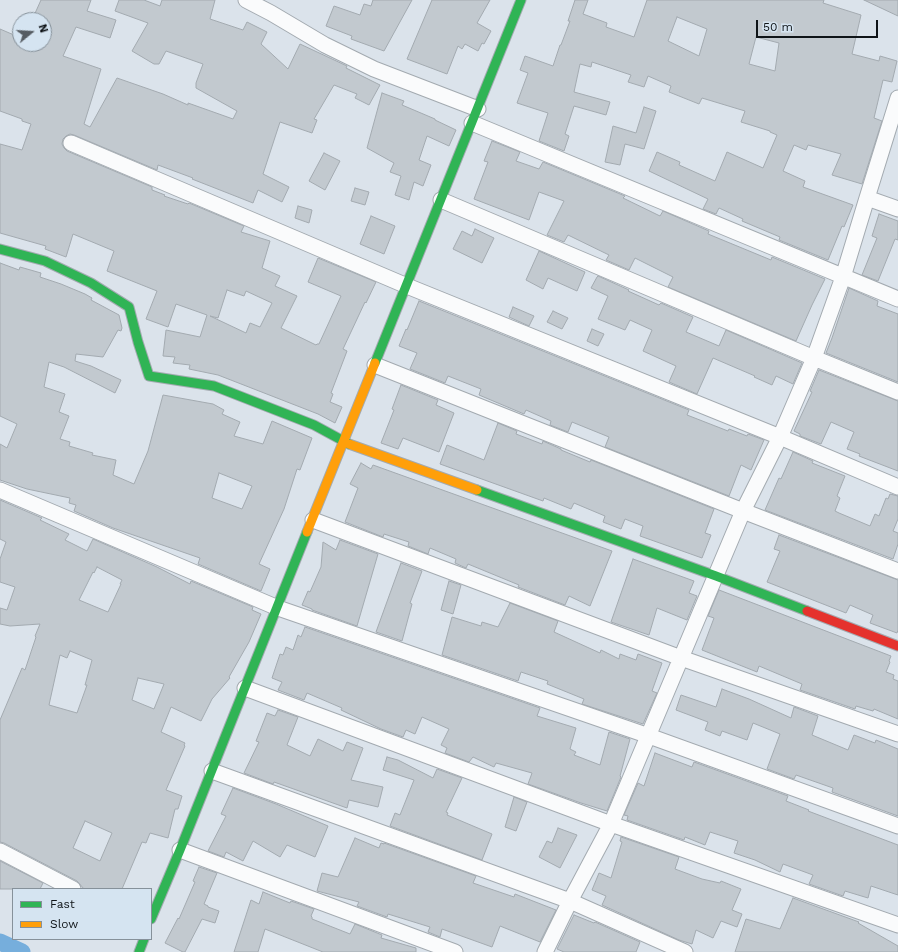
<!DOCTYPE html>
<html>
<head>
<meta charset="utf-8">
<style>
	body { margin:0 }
	#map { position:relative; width:898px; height:952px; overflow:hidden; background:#dbe3eb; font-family:"Work Sans",sans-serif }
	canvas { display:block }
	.legend { position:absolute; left:12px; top:888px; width:140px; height:52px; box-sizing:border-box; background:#d5e4f1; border:1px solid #86919a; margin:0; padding:5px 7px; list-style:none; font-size:12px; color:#0f1418 }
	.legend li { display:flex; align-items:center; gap:8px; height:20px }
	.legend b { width:20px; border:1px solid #86919a }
	.north { position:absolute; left:12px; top:12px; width:40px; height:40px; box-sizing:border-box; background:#d5e4f1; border:1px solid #86919a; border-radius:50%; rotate:72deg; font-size:11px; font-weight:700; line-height:16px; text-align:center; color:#0f1418 }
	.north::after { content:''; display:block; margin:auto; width:14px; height:18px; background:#565c62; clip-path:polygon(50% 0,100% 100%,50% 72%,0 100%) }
	.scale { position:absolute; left:756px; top:20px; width:122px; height:18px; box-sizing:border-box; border:2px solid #0f1418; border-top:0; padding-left:5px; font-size:12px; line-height:14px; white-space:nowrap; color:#0f1418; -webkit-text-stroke:3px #d5e4f1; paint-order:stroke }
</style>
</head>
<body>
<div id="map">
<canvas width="898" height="952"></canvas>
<ul class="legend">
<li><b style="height:5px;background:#30b455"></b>Fast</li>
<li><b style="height:5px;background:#ff9f0a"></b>Slow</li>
</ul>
<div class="north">N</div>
<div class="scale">50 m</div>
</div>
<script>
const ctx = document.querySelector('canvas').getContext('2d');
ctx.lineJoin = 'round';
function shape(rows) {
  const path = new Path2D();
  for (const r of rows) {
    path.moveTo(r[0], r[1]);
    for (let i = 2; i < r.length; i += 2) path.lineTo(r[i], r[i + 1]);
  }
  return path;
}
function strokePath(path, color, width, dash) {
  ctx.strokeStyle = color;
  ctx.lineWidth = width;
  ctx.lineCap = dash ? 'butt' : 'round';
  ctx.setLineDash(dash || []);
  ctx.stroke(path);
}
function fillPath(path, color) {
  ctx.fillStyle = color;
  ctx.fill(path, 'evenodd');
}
const canal = shape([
	[0,942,22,952]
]);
const building = shape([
	[41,0,91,0,87,11,116,20,110,38,76,27,63,56,101,69,84,124,90,127,117,78,163,94,188,105,188,103,233,119,237,111,196,88,196,83,203,64,166,51,159,64,154,64,132,51,148,23,115,11,119,0,144,0,160,6,162,0,215,0,210,19,243,30,247,22,267,32,261,44,288,69,300,44,347,66,346,68,380,85,369,105,355,98,357,94,334,85,314,119,317,120,312,133,280,122,263,174,289,187,282,202,258,190,253,203,192,179,193,178,158,165,157,170,74,135,70,134,66,136,63,139,62,144,64,148,67,151,152,187,152,190,165,195,164,196,188,204,189,203,244,226,241,232,270,241,262,268,280,276,275,286,297,296,281,328,316,345,317,344,319,344,341,296,308,282,318,258,376,282,366,303,365,302,343,349,347,351,331,393,333,394,330,402,342,407,335,423,318,414,218,375,189,369,190,365,173,363,175,357,163,356,166,330,200,337,207,315,176,304,168,327,146,319,157,291,107,271,114,251,73,234,66,257,45,249,46,246,0,233,0,144,22,150,31,124,22,121,22,119,0,111,0,29,14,35,15,32,20,34,20,44,44,44,44,20,32,20,41,0],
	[227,290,244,296,246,291,272,303,260,327,250,323,246,333,210,316,218,318,227,290],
	[373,0,412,0,384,51,351,39,352,36,326,26,334,6,360,15,364,4,371,6,373,0],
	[432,0,490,0,477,23,491,31,484,44,482,43,478,51,465,44,462,49,458,46,447,74,407,59,432,0],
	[575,0,588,0,583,14,607,23,606,27,634,37,647,0,824,0,823,3,861,15,852,54,879,61,880,56,897,61,892,82,883,80,874,118,882,121,862,184,832,175,841,154,808,145,806,150,794,145,783,171,805,181,803,187,853,205,844,227,842,226,828,260,779,240,780,237,742,221,743,219,719,208,716,214,703,209,708,199,649,171,657,152,680,162,679,165,715,181,727,152,763,168,777,135,770,132,770,131,741,122,745,111,702,98,699,104,669,92,671,86,648,76,644,87,628,82,631,75,592,62,591,67,580,64,574,92,610,102,606,115,574,106,565,134,569,136,564,151,539,141,548,113,517,103,528,73,520,70,525,56,553,66,560,45,561,45,570,21,568,21,575,0],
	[677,17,707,29,699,56,668,41,677,17],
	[756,37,779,43,775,71,749,64,756,37],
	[864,0,898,0,898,16,864,0],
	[382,93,404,101,402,105,435,119,435,120,456,130,449,146,427,136,419,160,431,165,423,186,414,182,409,200,395,195,401,176,390,172,394,163,367,148,382,93],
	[644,107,656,111,644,149,625,144,620,165,605,162,613,126,636,133,644,107],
	[492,141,520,152,516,161,539,169,543,162,625,196,623,198,660,216,663,211,709,231,708,234,771,260,772,257,825,279,812,305,796,341,668,287,673,277,635,258,629,270,606,260,609,255,568,235,564,242,547,235,564,201,539,192,529,220,474,199,488,162,484,161,492,141],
	[324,153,340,161,325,190,309,181,324,153],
	[355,188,369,192,365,205,351,201,355,188],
	[298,206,312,210,309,223,295,218,298,206],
	[879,214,898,221,898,240,895,239,878,281,862,275,877,238,872,236,879,214],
	[371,216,395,226,384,254,360,244,371,216],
	[475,229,494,238,482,263,453,249,462,231,472,236,475,229],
	[539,251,585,272,577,291,548,278,543,289,526,280,539,251],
	[0,263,19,270,20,267,41,273,40,277,61,284,85,294,92,298,91,300,119,315,122,328,121,331,118,330,103,357,76,354,75,361,91,366,121,380,115,393,64,367,49,362,44,387,65,394,59,412,69,416,60,439,70,442,69,446,93,453,92,455,116,460,113,475,134,484,148,451,163,395,213,404,224,410,222,414,240,422,234,436,263,444,272,421,312,438,300,470,297,469,284,509,259,564,270,569,261,591,198,564,200,558,113,528,74,511,76,505,69,503,70,498,27,489,0,480,0,444,7,448,17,424,0,416,0,263],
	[219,473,252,486,242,509,212,498,219,473],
	[598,276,629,290,628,291,659,305,661,303,693,317,686,332,719,346,726,330,802,363,793,384,776,376,772,385,754,377,755,376,713,358,697,394,669,382,676,366,643,351,652,330,630,320,625,330,598,319,608,296,591,288,597,277,598,276],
	[849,288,878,301,877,306,898,314,898,382,826,353,832,338,849,288],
	[419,301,689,410,687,415,728,431,729,429,747,436,748,434,764,440,751,470,741,465,729,496,605,447,609,437,572,422,568,432,550,425,551,421,526,410,524,414,479,395,481,389,448,376,445,383,410,369,417,353,399,346,406,329,407,330,419,301],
	[513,307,534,316,529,326,509,317,513,307],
	[553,311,568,318,562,329,547,322,553,311],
	[592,329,604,334,598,346,587,341,592,329],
	[819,370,898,401,898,471,859,456,860,454,847,449,854,432,831,422,821,444,800,436,800,434,794,431,812,392,810,391,819,370],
	[401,385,438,400,436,405,454,413,439,452,403,438,398,449,381,443,394,410,392,409,401,385],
	[498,423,517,431,516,434,542,444,543,441,561,449,561,450,590,462,591,460,714,509,705,533,711,535,702,558,640,536,643,526,625,519,621,529,603,522,605,516,574,503,571,509,544,498,543,501,440,464,447,445,484,460,498,423],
	[793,452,813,461,812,463,845,476,837,496,840,498,835,511,839,513,870,526,875,514,879,516,886,498,888,499,890,494,898,496,898,519,893,531,898,533,898,544,893,559,765,510,779,478,781,479,793,452],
	[361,463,371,469,373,465,612,551,590,606,569,596,565,605,518,587,519,585,468,564,466,568,455,563,456,559,430,548,428,554,408,546,409,542,384,534,383,537,345,522,358,488,350,484,361,463],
	[0,500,42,518,40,520,69,534,65,540,87,551,93,539,157,567,190,584,191,581,253,607,252,610,261,614,249,642,229,677,230,678,212,699,201,721,171,707,161,732,185,743,184,745,185,746,166,790,182,796,178,809,175,809,168,838,150,833,146,843,142,842,122,889,84,889,77,881,4,843,0,842,0,720,22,668,25,670,36,637,35,636,40,624,10,626,0,624,0,608,7,610,15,587,0,582,0,559,6,542,0,539,0,500],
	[97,567,122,580,120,584,121,584,108,612,79,600,93,572,94,573,97,567],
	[70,651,92,660,85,685,87,685,77,713,49,705,60,655,67,658,70,651],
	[138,678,164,684,154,709,132,700,138,678],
	[85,821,112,833,100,861,73,848,85,821],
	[779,535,898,580,898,630,897,633,870,623,873,615,850,605,846,613,767,582,780,551,774,549,779,535],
	[340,540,378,554,357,626,312,610,312,609,302,605,308,591,310,592,321,567,323,542,336,550,340,540],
	[633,559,694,581,689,593,697,596,687,620,657,608,649,635,611,622,633,559],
	[401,563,422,571,410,603,412,604,402,641,376,632,401,563],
	[449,581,461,585,453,614,441,610,449,581],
	[719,590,891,656,889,661,890,662,886,672,894,675,893,679,898,681,898,719,874,709,873,711,856,706,855,709,800,690,802,684,759,666,757,672,702,650,714,618,708,616,719,590],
	[510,603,558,621,554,632,600,653,601,650,619,659,620,654,636,660,638,654,662,663,652,691,657,693,643,724,582,704,584,699,547,684,548,681,521,672,518,681,442,655,452,617,481,626,482,622,498,627,510,603],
	[305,627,540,708,537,716,576,728,570,749,576,752,574,755,600,765,609,732,630,739,620,776,621,777,607,811,581,803,528,784,532,773,496,763,494,767,473,757,469,762,445,753,447,748,441,745,449,729,422,717,415,734,406,730,403,737,381,729,341,710,342,708,307,693,304,700,278,690,282,682,272,678,280,654,283,655,286,647,293,650,298,635,301,637,305,627],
	[722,689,749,699,791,718,794,707,818,716,812,735,848,750,854,735,875,743,876,740,898,749,898,816,832,792,833,788,796,775,794,779,767,769,780,734,753,723,747,740,722,731,720,736,705,730,708,722,676,710,681,695,716,707,722,689],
	[278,710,298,717,287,745,310,756,318,739,343,751,347,742,363,748,351,780,383,787,378,807,349,800,347,808,274,782,273,784,244,773,259,742,256,741,267,713,275,716,278,710],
	[655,753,692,767,694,762,788,796,786,801,809,810,808,811,898,845,898,895,871,886,868,898,845,891,843,896,809,884,813,875,783,864,780,872,755,860,734,853,738,841,710,832,705,845,685,837,684,840,627,820,628,816,624,815,638,783,644,786,655,753],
	[387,757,398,760,433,778,437,769,462,778,446,812,448,813,447,815,492,834,482,860,390,826,395,813,400,815,414,780,383,770,387,757],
	[233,788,276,804,328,826,315,857,287,845,280,857,253,841,243,861,226,852,224,857,208,851,226,816,221,814,233,788],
	[514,797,527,802,516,831,505,827,514,797],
	[558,828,577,835,560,868,539,857,547,841,552,843,558,828],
	[621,837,679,857,675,869,702,879,720,883,721,881,741,889,732,910,742,914,737,927,721,921,713,938,696,930,692,944,679,940,602,905,606,896,592,890,599,873,611,878,622,842,620,841,621,837],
	[355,838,379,848,381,843,384,844,384,843,476,876,473,883,514,897,515,894,556,910,540,942,500,926,492,947,442,929,440,937,428,932,430,927,388,914,387,917,357,906,359,902,317,891,322,873,338,877,355,838],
	[0,861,43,883,40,889,0,889,0,861],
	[199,867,217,873,204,904,208,906,208,907,219,911,215,923,202,919,185,952,183,952,165,943,178,918,179,919,195,882,193,881,199,867],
	[263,892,290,903,291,901,314,909,311,916,312,917,312,919,350,934,355,924,382,935,381,938,416,948,416,952,323,952,265,929,258,952,234,952,251,900,259,904,263,892],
	[793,898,859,922,858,923,898,946,898,952,735,952,746,919,780,929,793,898],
	[574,915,594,923,595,922,640,942,636,952,564,952,557,949,574,915]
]);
const street = shape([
	[246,0,271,13,325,45,374,69,478,109],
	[898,98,867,198,898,209],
	[472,123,898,299],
	[71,143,407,286,780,437,898,487],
	[441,200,814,358,898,392],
	[375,365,743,511,898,571],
	[0,490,278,608,649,736,898,826],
	[313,520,681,658,898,734],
	[245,688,611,824,898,925],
	[212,771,570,901,685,952],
	[180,850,455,952],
	[0,851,73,889],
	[545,952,570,901,611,824,743,511,780,437,814,358,843,277,867,198]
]);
const fast = shape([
	[0,249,45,261,91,283,129,307,138,342,149,376,214,386,314,425,349,444],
	[375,363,521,0],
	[477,490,716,576,807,611],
	[151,919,180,850,307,532],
	[139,952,144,939]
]);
const slow = shape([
	[349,444,477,490],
	[307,532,375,363]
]);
const jam = shape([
	[807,611,898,646]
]);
strokePath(canal, '#76aedc', 17);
fillPath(building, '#c2c9cf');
strokePath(building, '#a3aab0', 1);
strokePath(street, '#a3aab0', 17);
strokePath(fast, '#a3aab0', 11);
strokePath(slow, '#a3aab0', 11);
strokePath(jam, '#a3aab0', 11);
strokePath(street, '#fafbfc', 15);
strokePath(fast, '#30b455', 9);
strokePath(slow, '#ff9f0a', 9);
strokePath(jam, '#e5322d', 9);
</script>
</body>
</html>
